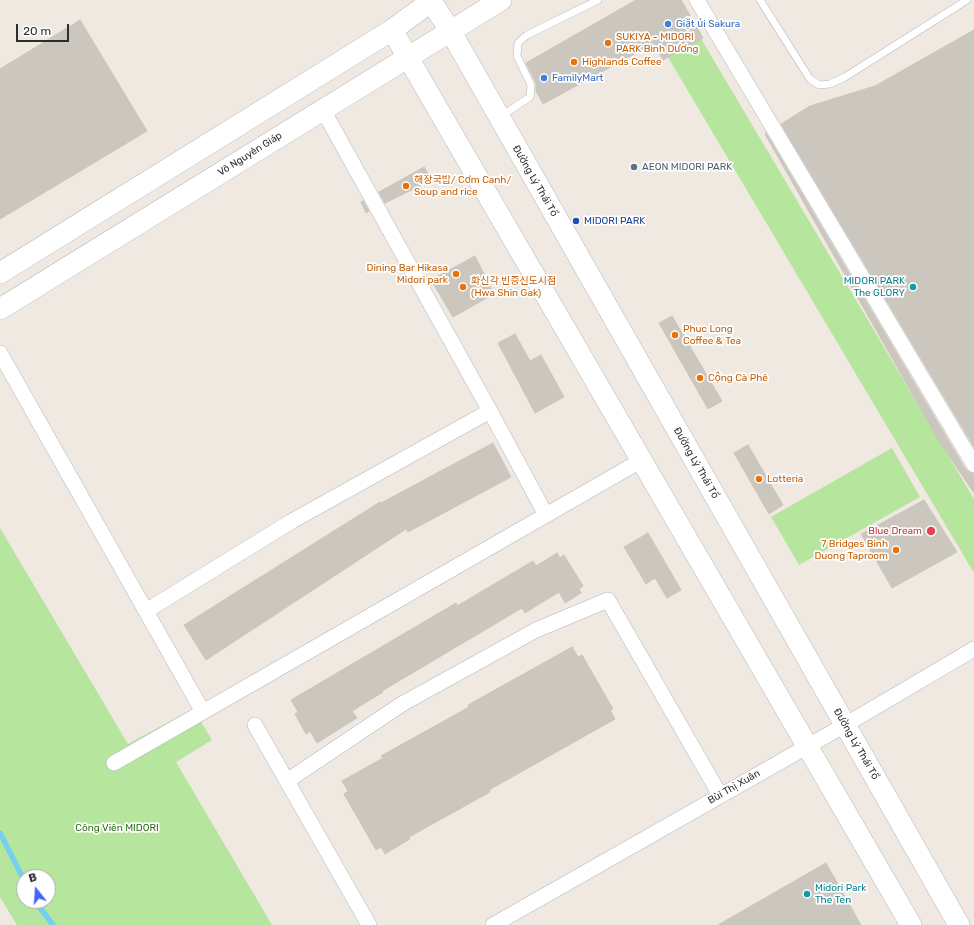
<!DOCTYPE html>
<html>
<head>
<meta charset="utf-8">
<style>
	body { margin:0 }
	#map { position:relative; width:974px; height:925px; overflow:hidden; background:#efe9e1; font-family:Rubik,sans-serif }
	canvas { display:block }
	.north { position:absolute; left:16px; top:869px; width:40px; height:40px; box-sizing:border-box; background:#fff; border:1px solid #ababab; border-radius:50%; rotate:343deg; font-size:11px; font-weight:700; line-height:16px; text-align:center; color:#2e2e2e }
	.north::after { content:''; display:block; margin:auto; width:14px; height:18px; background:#4264fb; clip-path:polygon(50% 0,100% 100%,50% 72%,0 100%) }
	.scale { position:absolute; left:16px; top:24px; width:53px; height:18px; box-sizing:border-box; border:2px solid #2e2e2e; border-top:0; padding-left:5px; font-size:12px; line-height:14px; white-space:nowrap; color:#2e2e2e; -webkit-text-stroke:3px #fff; paint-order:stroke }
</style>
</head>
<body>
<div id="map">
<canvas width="974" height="925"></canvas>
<div class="north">B</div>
<div class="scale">20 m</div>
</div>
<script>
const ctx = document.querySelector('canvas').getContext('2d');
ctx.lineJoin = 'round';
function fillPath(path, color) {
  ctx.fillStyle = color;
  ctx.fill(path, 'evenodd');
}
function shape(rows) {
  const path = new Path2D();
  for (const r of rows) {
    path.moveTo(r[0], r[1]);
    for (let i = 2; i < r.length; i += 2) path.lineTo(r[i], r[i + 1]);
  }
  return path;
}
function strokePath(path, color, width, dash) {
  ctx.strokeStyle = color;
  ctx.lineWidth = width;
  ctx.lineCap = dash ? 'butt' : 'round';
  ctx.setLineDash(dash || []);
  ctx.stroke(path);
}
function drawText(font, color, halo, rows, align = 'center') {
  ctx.font = font + ' Rubik,"Noto Sans KR",sans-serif';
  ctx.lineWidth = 3.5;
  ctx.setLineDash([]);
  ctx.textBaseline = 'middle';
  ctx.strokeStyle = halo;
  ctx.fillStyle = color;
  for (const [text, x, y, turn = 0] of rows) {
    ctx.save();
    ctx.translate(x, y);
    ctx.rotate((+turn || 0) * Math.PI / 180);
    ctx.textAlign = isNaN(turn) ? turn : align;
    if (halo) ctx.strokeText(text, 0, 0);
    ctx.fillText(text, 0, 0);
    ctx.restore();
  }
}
const green = shape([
	[634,0,678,0,974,499,974,573],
	[892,448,920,497,799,565,771,517],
	[0,528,128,744,193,709,212,740,176,762,272,925,17,925,0,897],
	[24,877,48,877,48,901,24,901]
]);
const stream = shape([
	[0,833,24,880],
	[35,901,53,925]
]);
const building = shape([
	[636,0,681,0,703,38,663,60,653,44,543,104,536,91,536,83,526,63,636,0],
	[80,20,147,131,0,219,0,69,80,20],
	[974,30,974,447,781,124,810,106,875,86,974,30],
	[766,133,966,470,974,474,974,493,939,441,765,134,766,133],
	[424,167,432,180,385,203,379,192,424,167],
	[363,201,369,211,366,213,361,202,363,201],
	[475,256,494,294,453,317,431,280,475,256],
	[672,316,722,401,708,409,659,323,672,316],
	[515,334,530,361,541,355,564,397,535,413,498,343,515,334],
	[493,443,511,477,408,532,406,529,206,660,184,625,380,502,381,503,493,443],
	[748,445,783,505,769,514,734,453,748,445],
	[924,500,957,552,892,588,861,534,924,500],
	[648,533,681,590,667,598,655,578,646,584,624,547,648,533],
	[557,553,560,558,564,555,583,586,579,589,581,593,565,603,559,592,525,613,522,608,382,691,383,692,352,711,357,718,317,743,310,731,306,734,295,714,298,712,291,700,456,603,457,606,533,561,536,566,557,553],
	[572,647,578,657,582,655,613,709,610,710,615,719,489,790,490,792,409,837,410,839,385,854,381,847,376,850,344,794,348,791,342,781,383,758,381,756,469,707,468,705,572,647],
	[826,863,861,925,718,925,826,863]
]);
const lane = shape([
	[760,0,810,79,819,85,830,84,845,77,967,0],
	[501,116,530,97,531,85,517,56,518,43,527,35,598,0]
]);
const street = shape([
	[697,0,974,465],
	[0,353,203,712],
	[490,411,546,515],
	[146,611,292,521,490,411,323,110],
	[255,725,369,925],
	[114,763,642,460],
	[287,781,402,704,536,630,608,600,720,795],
	[493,925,845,725,974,649]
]);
const secondary = shape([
	[431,1,451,32,959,925],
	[392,30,911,925],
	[0,273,392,30,433,0],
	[0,309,501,0]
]);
const markers = [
	[668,24,4,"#3f7fe0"],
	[608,43,4,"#e8710a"],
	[574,62,4,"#e8710a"],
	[544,78,4,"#3f7fe0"],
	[634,167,4,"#5c6f8a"],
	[406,186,4,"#e8710a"],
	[576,221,4,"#1a4fb4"],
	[456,274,4,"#e8710a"],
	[463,287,4,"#e8710a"],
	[913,287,4,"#0f9aa8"],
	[675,335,4,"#e8710a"],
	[700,378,4,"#e8710a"],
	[759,479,4,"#e8710a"],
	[931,531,5,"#e0444e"],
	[896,550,4,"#e8710a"],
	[807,894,4,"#0f9aa8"]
];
const shopNames = [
	["Giặt ủi Sakura",676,24],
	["FamilyMart",552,78]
];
const foodNames = [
	["SUKIYA - MIDORI",616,37],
	["PARK Bình Dương",616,49],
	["Highlands Coffee",582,62],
	["해장국밥/ Cơm Canh/",414,180],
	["Soup and rice",414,192],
	["Dining Bar Hikasa",448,268,"right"],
	["Midori park",448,280,"right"],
	["화신각 빈증신도시점",471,281],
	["(Hwa Shin Gak)",471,293],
	["Phuc Long",683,329],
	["Coffee & Tea",683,341],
	["Cộng Cà Phê",708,378],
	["Lotteria",767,479],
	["7 Bridges Binh",888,544,"right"],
	["Duong Taproom",888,556,"right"]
];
const streetNames = [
	["Võ Nguyên Giáp",250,154,-32],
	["Đường Lý Thái Tổ",535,181,60],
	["Đường Lý Thái Tổ",696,463,60],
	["Đường Lý Thái Tổ",856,744,60],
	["Bùi Thị Xuân",734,787,-30]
];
const serviceNames = [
	["AEON MIDORI PARK",642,167]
];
const transitNames = [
	["MIDORI PARK",584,221]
];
const cultureNames = [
	["MIDORI PARK",905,281],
	["The GLORY",905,293],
	["Midori Park",815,888,"left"],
	["The Ten",815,900,"left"]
];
const healthNames = [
	["Blue Dream",922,531]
];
const parkNames = [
	["Công Viên MIDORI",117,828]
];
fillPath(green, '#b6e59e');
strokePath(stream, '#75cff0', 5.5);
fillPath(building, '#cbc7bf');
strokePath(building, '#cbc5ba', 1);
strokePath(lane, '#b4b7c1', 8);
strokePath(street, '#b4b7c1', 16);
strokePath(secondary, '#b4b7c1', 22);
strokePath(lane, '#fff', 7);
strokePath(street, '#fff', 15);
strokePath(secondary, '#fff', 21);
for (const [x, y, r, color] of markers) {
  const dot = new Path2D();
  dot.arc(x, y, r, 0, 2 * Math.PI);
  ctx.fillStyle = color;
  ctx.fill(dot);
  strokePath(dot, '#fff', 1.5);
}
drawText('10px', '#366cbe', '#fff', shopNames, 'left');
drawText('10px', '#c56008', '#fff', foodNames, 'left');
drawText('10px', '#2e2e2e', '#fff', streetNames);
drawText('10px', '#4e5e75', '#fff', serviceNames, 'left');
drawText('10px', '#164399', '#fff', transitNames, 'left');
drawText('10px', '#0d838f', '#fff', cultureNames, 'right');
drawText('10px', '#be3a42', '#fff', healthNames, 'right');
drawText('10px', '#2c6e1b', '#fff', parkNames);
</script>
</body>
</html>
